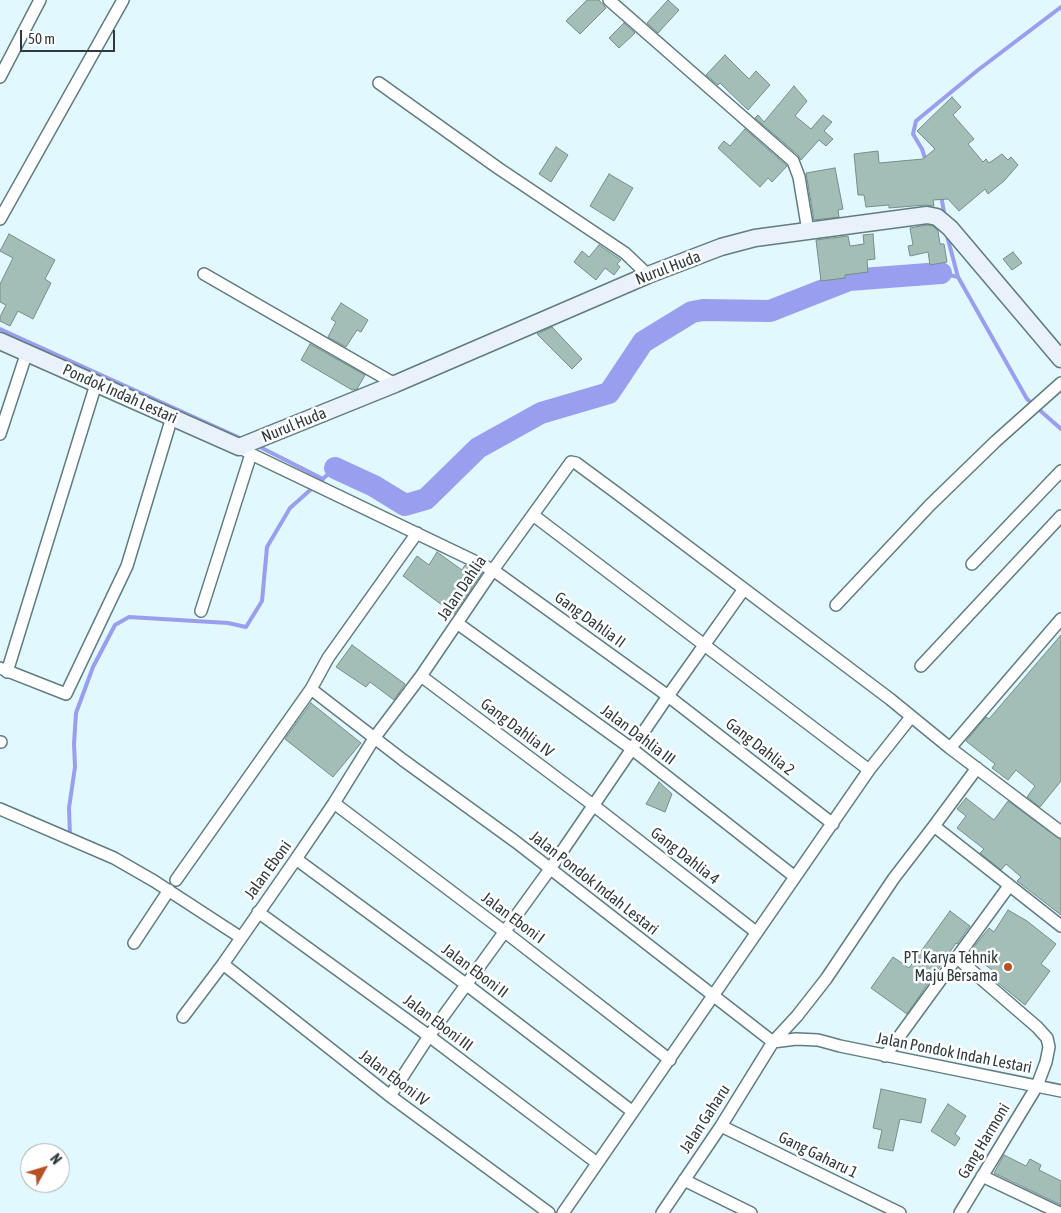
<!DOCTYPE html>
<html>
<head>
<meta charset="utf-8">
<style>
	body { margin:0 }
	#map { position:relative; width:1061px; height:1213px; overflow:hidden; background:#e1f8fe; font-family:"Asap Condensed",sans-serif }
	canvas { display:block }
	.north { position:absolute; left:20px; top:1143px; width:50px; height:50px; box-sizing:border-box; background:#fff; border:1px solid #acb0b1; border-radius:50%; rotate:51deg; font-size:14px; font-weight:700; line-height:20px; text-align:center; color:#2f3a3d }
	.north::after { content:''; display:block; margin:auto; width:18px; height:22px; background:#b75127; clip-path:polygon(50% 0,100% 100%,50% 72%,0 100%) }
	.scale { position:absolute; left:20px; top:30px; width:95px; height:22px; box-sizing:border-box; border:2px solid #2f3a3d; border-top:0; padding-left:6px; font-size:15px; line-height:18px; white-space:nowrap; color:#2f3a3d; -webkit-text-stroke:4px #fff; paint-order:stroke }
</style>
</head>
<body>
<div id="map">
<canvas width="1061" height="1213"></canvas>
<div class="north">N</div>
<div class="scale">50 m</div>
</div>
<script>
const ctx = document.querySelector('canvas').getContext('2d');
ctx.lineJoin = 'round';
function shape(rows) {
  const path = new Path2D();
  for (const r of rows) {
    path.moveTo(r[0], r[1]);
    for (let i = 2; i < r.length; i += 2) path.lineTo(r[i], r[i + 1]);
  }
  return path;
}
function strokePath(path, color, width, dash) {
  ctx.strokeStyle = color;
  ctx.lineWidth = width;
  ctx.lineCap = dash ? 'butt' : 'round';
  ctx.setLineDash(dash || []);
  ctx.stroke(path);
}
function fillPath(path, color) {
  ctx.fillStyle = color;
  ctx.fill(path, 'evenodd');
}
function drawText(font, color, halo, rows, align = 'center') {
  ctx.font = font + ' "Asap Condensed",sans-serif';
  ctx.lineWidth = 5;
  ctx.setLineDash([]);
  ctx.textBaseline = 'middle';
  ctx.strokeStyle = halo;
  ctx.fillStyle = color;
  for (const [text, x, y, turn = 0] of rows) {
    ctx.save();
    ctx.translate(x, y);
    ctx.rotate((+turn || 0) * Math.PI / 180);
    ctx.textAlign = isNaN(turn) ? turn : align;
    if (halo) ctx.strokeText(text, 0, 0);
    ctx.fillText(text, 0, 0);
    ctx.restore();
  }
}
const stream = shape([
	[926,161,922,149,913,134,916,121,978,70,1061,7],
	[941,195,945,218],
	[946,232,958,277],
	[941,273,958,277,1027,399,1061,429],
	[0,329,242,439],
	[256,445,323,479],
	[70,835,69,808,75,767,74,744,76,713,93,667,115,625,129,617,228,623,246,627,262,601,267,547,290,508,335,468]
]);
const river = shape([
	[335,468,374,486,405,505,426,499,478,448,541,413,609,393,643,342,692,312,703,310,770,311,849,280,941,273]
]);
const building = shape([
	[587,0,599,0,606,8,580,34,566,21,587,0],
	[668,0,679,10,658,33,647,23,668,0],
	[624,23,635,33,619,48,609,38,624,23],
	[725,55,749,79,756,71,770,85,748,110,720,83,718,85,706,75,725,55],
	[794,86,807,101,795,116,811,129,823,115,832,122,824,131,833,139,826,146,819,140,801,160,798,155,755,118,758,115,764,122,794,86],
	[952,97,961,107,953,115,974,139,968,144,983,162,986,159,989,163,1002,154,1008,160,1011,157,1018,165,1004,181,988,194,985,189,959,211,948,199,933,200,934,206,926,205,889,208,889,205,866,207,864,195,858,195,854,154,878,151,879,163,923,159,935,149,917,131,952,97],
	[745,129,787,166,772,182,768,178,760,187,718,148,724,141,730,146,745,129],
	[556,147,568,155,551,182,539,174,556,147],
	[835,168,843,209,838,210,839,217,814,220,806,173,835,168],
	[609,174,633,188,614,221,590,206,609,174],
	[927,225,933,226,938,231,940,244,944,244,947,262,930,265,928,252,910,256,908,246,913,245,910,228,927,225],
	[9,234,55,260,45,279,51,283,33,319,18,311,10,326,0,321,0,317,6,305,0,302,0,284,13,258,0,251,9,234],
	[873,234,875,259,867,260,868,272,845,275,845,278,821,281,816,240,848,236,850,246,864,244,863,235,873,234],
	[599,245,621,260,617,264,620,267,614,275,605,268,596,280,574,262,582,251,589,257,599,245],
	[1013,252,1022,263,1012,270,1003,259,1013,252],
	[341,303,368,320,361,332,357,330,346,347,328,337,336,322,331,319,341,303],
	[552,327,582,359,572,369,537,334,552,327],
	[310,344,365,375,357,389,352,390,301,360,310,344],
	[437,552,462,570,465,565,482,573,454,614,403,576,417,556,429,565,437,552],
	[1061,635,1061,781,1040,807,1027,797,1035,786,1016,770,1008,780,992,768,995,764,966,741,986,717,989,719,1061,635],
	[352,645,405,684,394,700,370,682,366,687,336,667,352,645],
	[311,703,361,743,333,777,285,739,311,703],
	[659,782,672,794,665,812,646,804,659,782],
	[966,798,994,820,1008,801,1061,840,1061,915,1017,881,1021,877,1006,864,1001,870,980,853,984,849,957,828,966,816,957,809,966,798],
	[1008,910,1027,921,1056,944,1041,964,1050,971,1025,1005,991,977,995,972,969,953,989,928,994,932,1008,910],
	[950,911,970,926,957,944,956,943,907,1014,871,988,893,957,909,968,950,911],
	[881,1089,926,1099,921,1123,900,1119,893,1151,878,1148,882,1130,873,1128,881,1089],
	[948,1104,966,1116,955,1134,960,1138,955,1146,931,1131,948,1104],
	[1004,1155,1026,1166,1030,1159,1041,1165,1039,1170,1061,1181,1061,1205,994,1173,1004,1155]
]);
const street = shape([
	[609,0,793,161,799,177,808,231],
	[0,77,40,0],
	[379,83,498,168,625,253,648,275],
	[0,219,123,0],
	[204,274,395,384],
	[0,434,27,352],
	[239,447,251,454,493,570,668,696,833,824],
	[533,515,869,770],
	[417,533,328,658,311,689,403,760,516,842,773,1042,796,1039,818,1040,840,1046,1061,1091],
	[972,564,1061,471],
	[836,605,930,505,996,441,1061,383],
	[201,611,251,454],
	[457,623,632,749,795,877],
	[921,666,1061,516],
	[0,668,66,694,127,566,172,417],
	[7,672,96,384],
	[421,676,593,805,756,932],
	[0,742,1,742],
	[950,748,1061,619],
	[977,768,934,826,1061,926],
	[334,803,505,932,670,1060],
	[0,809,114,858,154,881,240,937],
	[296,859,467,985,633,1112],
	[176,880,311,689],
	[258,912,429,1036,597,1163],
	[134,943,169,890],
	[956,957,1037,1027,1047,1038,1049,1047,1046,1062,1037,1086,960,1213],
	[223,964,390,1096,549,1213],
	[183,1017,223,964,296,859,334,803,375,737,421,676,493,570,571,462,576,463,618,494,890,699,950,748,1061,832],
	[885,1056,1009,886],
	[390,1096,429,1036,550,869,668,696,744,589],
	[721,1126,900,1213],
	[982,1176,1060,1213],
	[684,1180,751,1213],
	[563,1213,869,770,911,717],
	[662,1213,721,1126,773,1042,797,1016,826,979,894,878,934,826]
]);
const secondary = shape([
	[0,341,239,447,395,384,648,275,721,247,755,238,927,215,937,217,950,228,1061,359]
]);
const markers = [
	[1008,967,5,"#b75127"]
];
const streetNames = [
	["Nurul Huda",668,268,-21],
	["Pondok Indah Lestari",120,394,24],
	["Nurul Huda",294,425,-22],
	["Jalan Dahlia",462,588,-56],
	["Gang Dahlia II",590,620,36],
	["Gang Dahlia IV",517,728,37],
	["Jalan Dahlia III",638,735,37],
	["Gang Dahlia 2",760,747,38],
	["Gang Dahlia 4",685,856,38],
	["Jalan Eboni",268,870,-54],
	["Jalan Pondok Indah Lestari",594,883,38],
	["Jalan Eboni I",513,918,37],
	["Jalan Eboni II",475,971,37],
	["Jalan Eboni III",438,1023,37],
	["Jalan Pondok Indah Lestari",954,1053,11],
	["Jalan Eboni IV",394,1078,37],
	["Jalan Gaharu",705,1119,-57],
	["Gang Harmoni",984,1141,-59],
	["Gang Gaharu 1",818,1155,26]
];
const poiNames = [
	["PT. Karya Tehnik",998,958],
	["Maju Bersama",998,976]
];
strokePath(stream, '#9a9eef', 4);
strokePath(river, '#9a9eef', 22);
fillPath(building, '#a2beb7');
strokePath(building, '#748f88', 1);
strokePath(street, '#617c81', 14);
strokePath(secondary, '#617c81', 19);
strokePath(street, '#fff', 11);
strokePath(secondary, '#e9f2fa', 16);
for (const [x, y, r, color] of markers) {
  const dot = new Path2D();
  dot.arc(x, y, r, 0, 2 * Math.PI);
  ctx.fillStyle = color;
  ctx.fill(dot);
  strokePath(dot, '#fff', 2);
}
drawText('16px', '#2f3a3d', '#fff', streetNames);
drawText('16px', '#2f3a3d', '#fff', poiNames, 'right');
</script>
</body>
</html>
